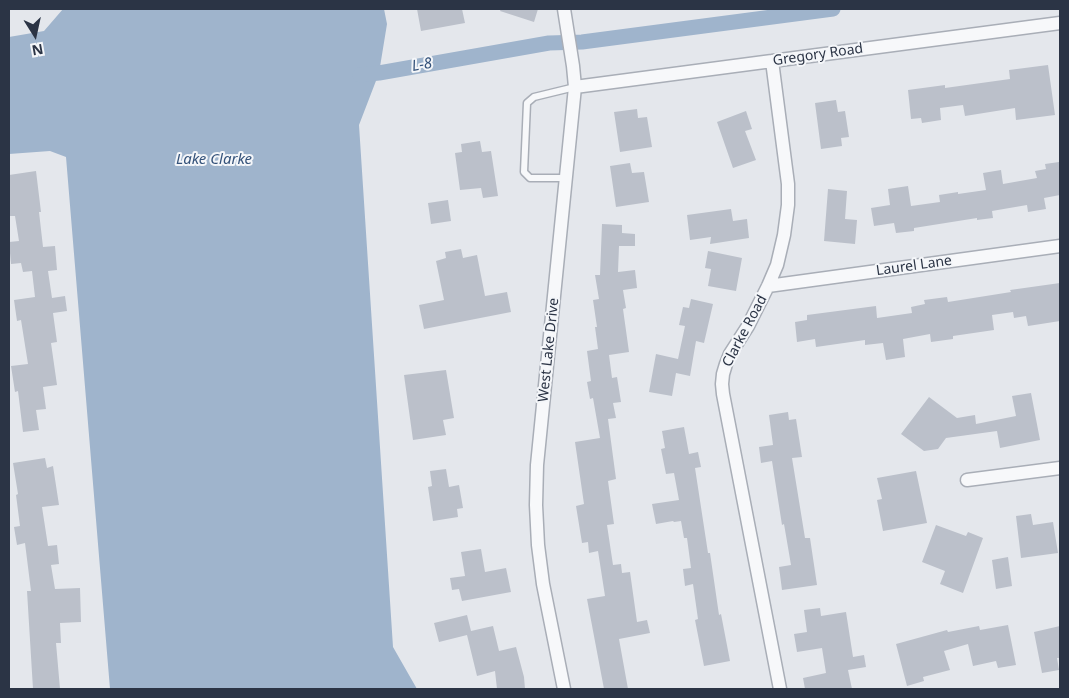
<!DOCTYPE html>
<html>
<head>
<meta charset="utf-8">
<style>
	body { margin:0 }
	#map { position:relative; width:1069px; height:698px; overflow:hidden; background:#e4e7ec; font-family:"Noto Sans",sans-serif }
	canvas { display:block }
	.frame { position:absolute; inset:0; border:10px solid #2b3445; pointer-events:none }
	.north { position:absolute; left:10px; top:10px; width:50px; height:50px; -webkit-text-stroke:4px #f4f6f9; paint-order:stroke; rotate:170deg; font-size:14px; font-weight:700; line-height:20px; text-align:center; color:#2b3445 }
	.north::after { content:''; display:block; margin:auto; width:18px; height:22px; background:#2b3445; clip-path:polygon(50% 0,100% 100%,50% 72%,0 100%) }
</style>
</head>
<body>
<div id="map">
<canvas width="1069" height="698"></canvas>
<div class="frame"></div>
<div class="north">N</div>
</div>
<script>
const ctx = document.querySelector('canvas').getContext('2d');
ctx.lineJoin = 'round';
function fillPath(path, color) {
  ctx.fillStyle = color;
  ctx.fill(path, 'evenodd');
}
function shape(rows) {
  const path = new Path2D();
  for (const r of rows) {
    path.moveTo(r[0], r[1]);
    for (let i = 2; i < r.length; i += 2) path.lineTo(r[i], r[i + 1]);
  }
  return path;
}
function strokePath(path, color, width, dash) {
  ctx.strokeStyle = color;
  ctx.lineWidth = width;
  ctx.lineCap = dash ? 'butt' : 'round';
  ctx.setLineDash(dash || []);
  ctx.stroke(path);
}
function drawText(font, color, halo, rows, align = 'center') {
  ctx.font = font + ' "Noto Sans",sans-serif';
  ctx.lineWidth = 4;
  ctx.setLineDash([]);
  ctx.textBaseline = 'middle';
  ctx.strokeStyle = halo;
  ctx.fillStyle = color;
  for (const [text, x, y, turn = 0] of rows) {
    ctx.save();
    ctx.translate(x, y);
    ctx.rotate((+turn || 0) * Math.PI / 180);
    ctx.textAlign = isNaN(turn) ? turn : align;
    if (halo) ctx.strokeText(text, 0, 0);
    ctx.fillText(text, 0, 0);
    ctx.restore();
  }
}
const water = shape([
	[63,9,384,9,387,24,379,73,359,125,393,647,417,689,110,689,66,157,50,151,9,154,9,37,44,31]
]);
const canal = shape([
	[360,75,379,73,549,43,582,42,833,9]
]);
const building = shape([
	[417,9,462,9,465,23,421,31],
	[501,9,538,9,534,22,500,11],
	[1048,65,1055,115,1016,120,1015,108,965,116,963,105,940,108,941,120,922,123,921,118,911,119,908,90,945,85,945,88,1010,79,1009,70],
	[836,100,838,112,845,111,849,137,841,138,842,146,821,149,815,103],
	[637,109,638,118,647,117,652,147,620,152,614,112],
	[746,111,752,129,745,131,756,160,733,168,717,122],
	[480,141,482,152,491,151,498,196,483,198,481,188,460,190,455,153,462,152,461,144],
	[1059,162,1060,172,1060,195,1044,198,1046,209,1028,212,1027,205,992,211,993,218,977,220,977,218,914,228,914,231,896,233,894,223,874,226,871,208,890,205,888,189,908,186,911,206,940,202,939,195,958,192,958,194,986,190,983,173,1001,170,1003,184,1037,178,1035,171,1046,169,1045,164],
	[630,163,632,173,644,172,649,202,616,207,610,166],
	[36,171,41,212,39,212,43,247,55,246,57,270,48,271,52,298,65,296,67,311,53,313,57,342,51,343,57,385,43,387,46,409,36,410,39,430,23,432,18,391,15,392,11,366,28,364,21,320,17,321,14,300,35,297,32,271,23,272,21,263,11,264,9,242,19,241,15,216,9,216,9,175],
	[828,189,847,191,845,219,857,220,855,244,824,241],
	[448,200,451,221,431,224,428,203],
	[731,209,733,221,747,219,749,238,710,244,711,237,690,240,687,215],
	[602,224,622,225,622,233,635,234,635,246,619,246,618,272,635,270,637,288,623,290,626,308,623,309,629,352,609,355,612,378,617,377,621,402,613,403,616,418,608,419,616,479,608,481,614,524,607,525,613,565,621,564,622,573,630,572,637,622,647,620,650,633,619,639,628,689,604,689,587,599,605,596,598,551,589,553,588,542,582,543,576,506,584,504,575,442,600,438,593,398,590,399,587,382,591,381,587,351,598,349,595,327,597,327,593,300,599,299,595,275,600,275],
	[461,249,463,258,477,255,485,296,507,292,511,312,424,329,419,305,444,300,436,261,446,258,445,252],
	[708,251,742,258,736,291,708,286,711,269,705,268],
	[1060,283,1060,321,1028,326,1026,316,1014,318,1013,312,992,315,994,330,953,336,953,339,931,342,930,334,903,339,905,357,886,360,883,343,865,345,865,340,816,347,815,339,797,342,795,322,807,320,807,315,876,306,877,318,912,313,911,307,925,304,924,300,947,297,948,302,1011,292,1010,290],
	[691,299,713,304,704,343,696,341,690,376,676,373,672,396,649,392,656,354,678,359,685,326,679,325,683,307,689,308],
	[446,370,454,418,443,420,446,435,413,440,404,375],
	[1031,393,1040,440,1000,448,997,431,946,438,938,449,924,451,901,434,929,397,957,418,975,415,976,424,1016,416,1012,396],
	[788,412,789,420,796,419,802,457,792,458,805,538,810,538,817,585,782,590,779,567,791,565,784,524,782,525,772,461,761,463,759,447,773,445,769,415],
	[684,427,689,454,698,452,701,467,695,468,708,553,710,553,719,615,721,614,730,661,704,666,695,620,698,619,693,584,685,586,683,569,691,568,687,538,684,538,681,521,674,522,673,521,656,524,652,504,679,500,674,473,666,474,661,449,665,448,662,431],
	[45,458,47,468,53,466,59,505,42,507,48,546,57,545,59,564,51,565,55,589,80,588,81,622,60,623,61,643,56,643,60,689,33,689,27,591,31,591,25,543,17,545,14,527,20,526,16,495,18,494,13,463],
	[446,469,449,487,459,485,463,508,457,509,458,517,433,521,428,487,432,486,430,471],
	[916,471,927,523,883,531,877,500,882,499,877,478],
	[1031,514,1033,525,1053,522,1058,553,1021,558,1016,516],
	[936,525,966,536,968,532,983,538,963,593,940,584,945,571,922,562],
	[481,549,485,572,506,568,511,592,462,601,459,589,452,590,450,578,465,576,461,552],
	[1008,557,1012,586,996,589,992,560],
	[820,608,821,616,846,612,853,657,864,655,866,667,848,670,852,689,805,689,803,678,826,673,822,648,797,652,794,634,807,632,804,610],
	[467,615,471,631,493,626,499,651,516,647,524,677,525,689,497,689,495,671,477,676,467,635,439,642,434,623],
	[1008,625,1016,665,998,668,996,661,973,666,968,644,944,651,950,670,923,677,924,681,907,686,896,644,947,630,948,632,979,626,980,630],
	[1060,626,1060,658,1057,658,1059,670,1042,673,1034,632]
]);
const lane = shape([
	[566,178,530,178,524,172,527,103,534,97,575,87]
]);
const street = shape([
	[772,61,788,184,788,205,784,235,777,265,768,286,748,326,730,354,726,364,723,374,722,384,723,394,780,689],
	[575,87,1060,23],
	[768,286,1060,246],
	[967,480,1060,468],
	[564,689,543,584,538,545,536,505,537,465,575,87,573,66,564,9]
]);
const streetNames = [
	["Gregory Road",818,55,-8],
	["Laurel Lane",914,266,-8],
	["Clarke Road",745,331,-62],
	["West Lake Drive",549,350,-84]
];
const waterNames = [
	["L-8",422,65,-10],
	["Lake Clarke",214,160]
];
fillPath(water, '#9fb4cc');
strokePath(canal, '#9fb4cc', 15);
fillPath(building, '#bbc0ca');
strokePath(lane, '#a9aeb7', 9);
strokePath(street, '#a9aeb7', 15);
strokePath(lane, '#f7f8fa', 6);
strokePath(street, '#f7f8fa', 12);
drawText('14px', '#2b3445', '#f4f6f9', streetNames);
drawText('italic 15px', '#34527a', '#f4f6f9', waterNames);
</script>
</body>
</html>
